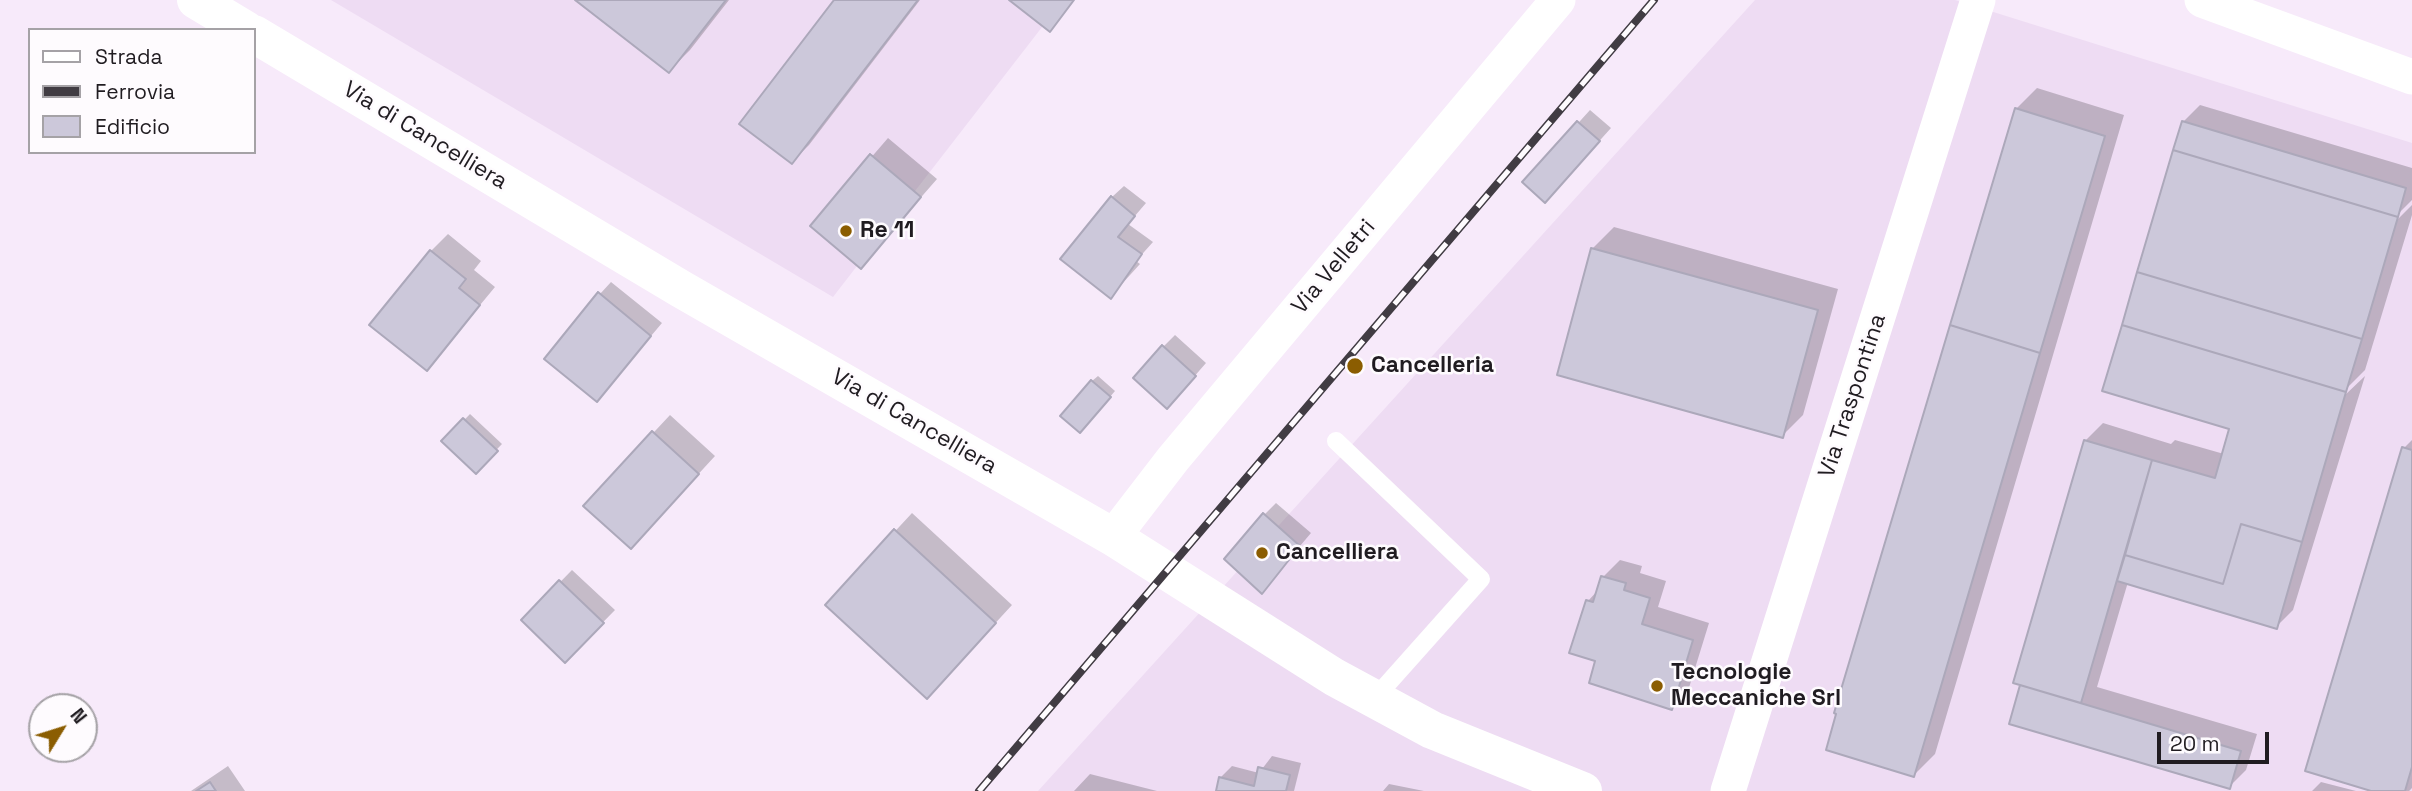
<!DOCTYPE html>
<html>
<head>
<meta charset="utf-8">
<style>
	body { margin:0 }
	#map { position:relative; width:2412px; height:791px; overflow:hidden; background:#f7eafa; font-family:"Space Grotesk",sans-serif }
	canvas { display:block }
	.legend { position:absolute; left:28px; top:28px; width:228px; height:126px; box-sizing:border-box; background:#fefbfe; border:2px solid #a5a2a6; margin:0; padding:9px 12px; list-style:none; font-size:21px; color:#201c21 }
	.legend li { display:flex; align-items:center; gap:14px; height:35px }
	.legend b { width:35px; border:2px solid #a5a2a6 }
	.north { position:absolute; left:28px; top:693px; width:70px; height:70px; box-sizing:border-box; background:#fefbfe; border:2px solid #a5a2a6; border-radius:50%; rotate:52deg; font-size:19px; font-weight:700; line-height:28px; text-align:center; color:#201c21 }
	.north::after { content:''; display:block; margin:auto; width:24px; height:32px; background:#8b5d01; clip-path:polygon(50% 0,100% 100%,50% 72%,0 100%) }
	.scale { position:absolute; left:2157px; top:732px; width:112px; height:32px; box-sizing:border-box; border:4px solid #201c21; border-top:0; padding-left:9px; font-size:21px; line-height:24px; white-space:nowrap; color:#201c21; -webkit-text-stroke:5px #fefbfe; paint-order:stroke }
</style>
</head>
<body>
<div id="map">
<canvas width="2412" height="791"></canvas>
<ul class="legend">
<li><b style="height:9px;background:#fff"></b>Strada</li>
<li><b style="height:9px;background:#413c43"></b>Ferrovia</li>
<li><b style="height:19px;background:#ccc8da"></b>Edificio</li>
</ul>
<div class="north">N</div>
<div class="scale">20 m</div>
</div>
<script>
const ctx = document.querySelector('canvas').getContext('2d');
ctx.lineJoin = 'round';
function fillPath(path, color) {
  ctx.fillStyle = color;
  ctx.fill(path, 'evenodd');
}
function shape(rows) {
  const path = new Path2D();
  for (const r of rows) {
    path.moveTo(r[0], r[1]);
    for (let i = 2; i < r.length; i += 2) path.lineTo(r[i], r[i + 1]);
  }
  return path;
}
function strokePath(path, color, width, dash) {
  ctx.strokeStyle = color;
  ctx.lineWidth = width;
  ctx.lineCap = dash ? 'butt' : 'round';
  ctx.setLineDash(dash || []);
  ctx.stroke(path);
}
function drawText(font, color, halo, rows, align = 'center') {
  ctx.font = font + ' "Space Grotesk",sans-serif';
  ctx.lineWidth = 5;
  ctx.setLineDash([]);
  ctx.textBaseline = 'middle';
  ctx.strokeStyle = halo;
  ctx.fillStyle = color;
  for (const [text, x, y, turn = 0] of rows) {
    ctx.save();
    ctx.translate(x, y);
    ctx.rotate((+turn || 0) * Math.PI / 180);
    ctx.textAlign = isNaN(turn) ? turn : align;
    if (halo) ctx.strokeText(text, 0, 0);
    ctx.fillText(text, 0, 0);
    ctx.restore();
  }
}
const built = shape([
	[331,0,1063,0,833,297],
	[1755,0,1955,0,2412,143,2412,791,1038,791]
]);
const shadow = shape([
	[578,0,729,0,690,50,669,71],
	[836,0,920,0,809,145,792,162],
	[2037,88,2124,115,1935,754,1914,775,2016,109],
	[2200,105,2412,168,2412,200,2396,216,2396,221,2412,205,2412,215,2365,370,2344,391,2344,396,2365,376,2293,610,2276,627,2128,582,2097,687,2257,734,2246,770,2229,787,2011,722,2085,441,2103,423,2171,444,2175,440,2224,454,2231,428,2183,122],
	[1590,110,1611,128,1557,188,1525,182],
	[888,138,937,179,861,266,812,226],
	[1124,186,1146,203,1128,224,1153,242,1136,261,1140,264,1111,296,1112,197],
	[1614,227,1838,289,1803,415,1782,436,1559,374,1593,248],
	[448,234,481,261,474,270,495,287,427,369,431,251],
	[611,282,662,323,597,400,600,294],
	[1175,335,1206,363,1179,394,1163,347],
	[1098,376,1115,391,1086,425,1092,381],
	[470,414,502,444,476,471,444,441],
	[670,415,715,456,647,530,585,506],
	[2412,440,2412,788,2409,791,2377,791,2404,448],
	[1276,503,1311,533,1262,591,1264,515],
	[912,513,1012,605,944,679,827,605],
	[1620,560,1642,566,1640,573,1666,581,1658,607,1709,623,1688,691,1671,708,1598,660,1588,601,1599,589,1603,577],
	[572,570,615,610,565,661,523,620],
	[1272,756,1301,763,1294,791,1217,791,1220,778,1232,766,1259,773],
	[228,766,245,791,191,791],
	[1090,774,1157,791,1074,791],
	[2321,782,2356,791,2312,791],
	[1389,784,1424,791,1383,791]
]);
const building = shape([
	[575,0,726,0,669,73,575,0],
	[834,0,918,0,792,164,739,124,834,0],
	[1009,0,1074,0,1050,32,1009,0],
	[2015,108,2105,136,2040,353,1950,325,2015,108],
	[1577,121,1600,141,1545,203,1522,182,1577,121],
	[2182,121,2406,188,2398,217,2173,150,2182,121],
	[2173,150,2398,217,2362,339,2137,272,2173,150],
	[870,154,921,197,861,269,810,226,870,154],
	[1111,196,1135,216,1118,237,1142,254,1111,299,1060,259,1111,196],
	[1591,248,1818,310,1783,438,1557,375,1591,248],
	[430,250,466,279,459,288,480,305,427,371,369,325,430,250],
	[2137,272,2362,339,2346,392,2122,325,2137,272],
	[598,292,651,336,597,402,544,359,598,292],
	[1950,325,2040,353,1914,777,1826,750,1836,714,1834,713,1950,325],
	[2122,325,2346,392,2302,542,2241,524,2223,584,2125,555,2152,460,2215,478,2229,429,2102,391,2122,325],
	[1162,345,1196,376,1167,409,1133,378,1162,345],
	[1091,380,1111,397,1080,433,1060,416,1091,380],
	[463,418,498,451,476,474,441,441,463,418],
	[652,431,699,474,631,549,583,506,652,431],
	[2084,440,2152,460,2081,703,2013,683,2084,440],
	[2402,447,2412,450,2412,767,2405,791,2371,791,2305,771,2402,447],
	[1263,513,1300,546,1262,594,1224,559,1263,513],
	[2241,524,2302,542,2277,629,2117,581,2125,555,2223,584,2241,524],
	[894,529,996,623,927,699,825,605,894,529],
	[1601,576,1626,583,1624,590,1650,598,1642,624,1693,640,1672,710,1589,683,1595,661,1569,653,1586,600,1593,602,1601,576],
	[559,580,604,623,565,663,521,620,559,580],
	[2020,685,2241,751,2230,789,2009,724,2020,685],
	[1258,767,1290,775,1286,791,1216,791,1219,777,1254,786,1258,767],
	[210,782,216,791,196,791,210,782]
]);
const service = shape([
	[1336,441,1481,579,1374,699]
]);
const minor = shape([
	[2202,0,2412,77],
	[1113,537,1173,459,1558,0],
	[1728,791,1978,0]
]);
const tertiary = shape([
	[196,0,246,30],
	[254,34,681,289,1113,537,1334,677,1432,730,1583,791]
]);
const rail = shape([
	[979,791,1654,0]
]);
const markers = [
	[846,231,7,"#8b5d01"],
	[1355,366,9,"#8b5d01"],
	[1262,553,7,"#8b5d01"],
	[1657,686,7,"#8b5d01"]
];
const streetNames = [
	["Via di Cancelliera",425,136,31],
	["Via Velletri",1334,267,-50],
	["Via Traspontina",1853,396,-72],
	["Via di Cancelliera",914,422,30]
];
const poiNames = [
	["Re 11",860,231],
	["Cancelleria",1371,366],
	["Cancelliera",1276,553],
	["Tecnologie",1671,673],
	["Meccaniche Srl",1671,699]
];
fillPath(built, '#eedcf3');
fillPath(shadow, '#0003');
fillPath(building, '#ccc8da');
strokePath(building, '#aca8ba', 2);
strokePath(service, '#fff', 18);
strokePath(minor, '#fff', 35);
strokePath(tertiary, '#fff', 38);
strokePath(rail, '#413c43', 8);
strokePath(rail, '#fefbfe', 5, [16]);
for (const [x, y, r, color] of markers) {
  const dot = new Path2D();
  dot.arc(x, y, r, 0, 2 * Math.PI);
  ctx.fillStyle = color;
  ctx.fill(dot);
  strokePath(dot, '#fefbfe', 2.5);
}
drawText('23px', '#201c21', '#fefbfe', streetNames);
drawText('bold 23px', '#201c21', '#fefbfe', poiNames, 'left');
</script>
</body>
</html>
